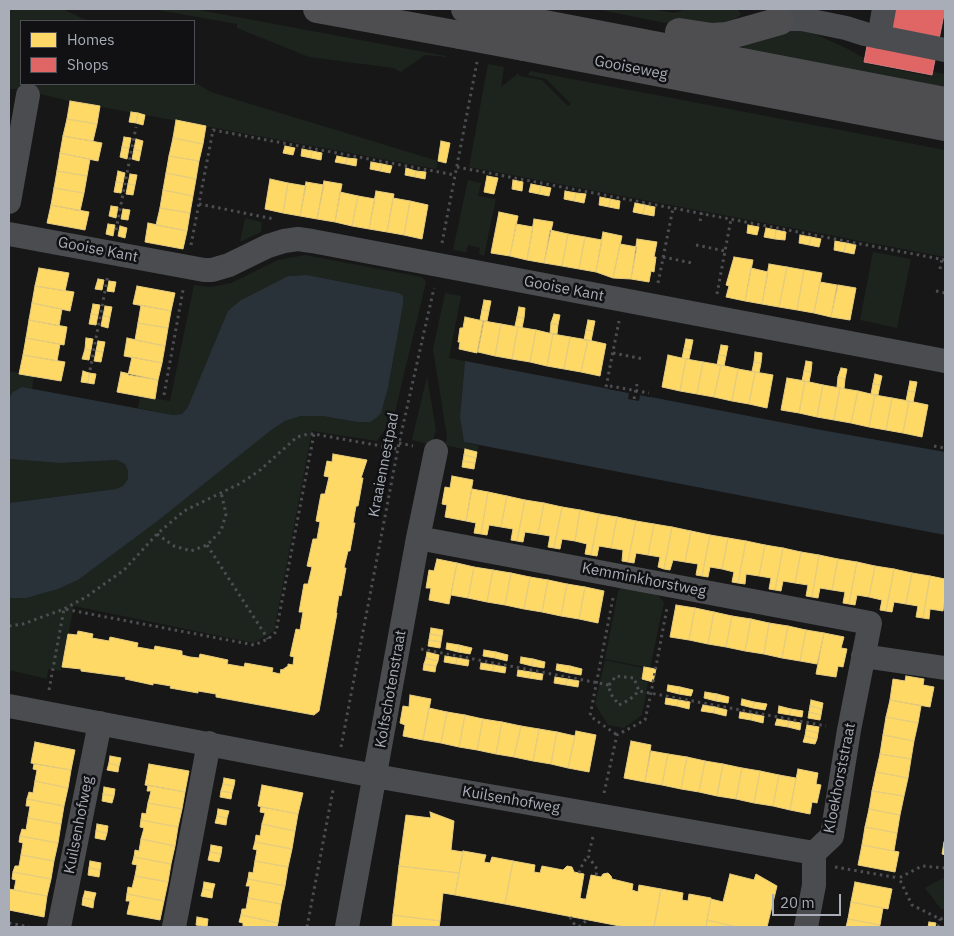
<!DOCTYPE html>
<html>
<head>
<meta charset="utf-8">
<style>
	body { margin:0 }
	#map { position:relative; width:954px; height:936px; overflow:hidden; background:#171717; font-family:"IBM Plex Sans",sans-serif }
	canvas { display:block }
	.frame { position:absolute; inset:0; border:10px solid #a8adb8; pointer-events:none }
	.legend { position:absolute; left:20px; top:20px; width:175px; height:65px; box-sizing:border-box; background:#111113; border:1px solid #4d4f55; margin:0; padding:6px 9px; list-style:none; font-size:15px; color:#a8adb8 }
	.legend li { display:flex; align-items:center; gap:10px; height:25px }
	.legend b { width:25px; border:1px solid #4d4f55 }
	.scale { position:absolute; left:772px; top:894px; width:69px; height:22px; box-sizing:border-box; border:2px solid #a8adb8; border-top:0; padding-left:6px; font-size:15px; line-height:18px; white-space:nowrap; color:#a8adb8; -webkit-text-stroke:4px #111113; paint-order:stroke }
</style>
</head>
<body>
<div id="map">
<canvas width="954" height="936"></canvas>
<div class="frame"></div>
<ul class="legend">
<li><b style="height:14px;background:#ffd966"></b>Homes</li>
<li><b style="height:14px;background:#e06666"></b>Shops</li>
</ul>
<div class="scale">20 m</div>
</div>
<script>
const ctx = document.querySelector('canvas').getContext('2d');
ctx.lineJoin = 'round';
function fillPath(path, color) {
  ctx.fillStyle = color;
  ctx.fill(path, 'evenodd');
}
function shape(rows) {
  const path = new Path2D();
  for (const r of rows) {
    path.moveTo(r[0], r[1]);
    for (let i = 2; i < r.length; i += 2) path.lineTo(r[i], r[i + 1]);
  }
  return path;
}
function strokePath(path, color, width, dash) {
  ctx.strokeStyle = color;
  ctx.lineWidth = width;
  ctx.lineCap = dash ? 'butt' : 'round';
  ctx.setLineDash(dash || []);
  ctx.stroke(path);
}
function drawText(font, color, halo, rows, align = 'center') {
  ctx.font = font + ' "IBM Plex Sans",sans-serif';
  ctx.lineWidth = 5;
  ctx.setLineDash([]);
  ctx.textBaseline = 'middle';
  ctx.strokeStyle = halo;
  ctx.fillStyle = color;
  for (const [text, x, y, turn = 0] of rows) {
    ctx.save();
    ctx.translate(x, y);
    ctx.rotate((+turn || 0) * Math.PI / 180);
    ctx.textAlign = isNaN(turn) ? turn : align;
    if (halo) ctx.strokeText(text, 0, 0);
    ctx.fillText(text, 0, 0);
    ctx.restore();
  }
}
const green = shape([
	[9,9,63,9,88,21,21,21,21,84,194,84,194,82,211,92,438,161,436,169,70,101,18,89,9,89],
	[152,9,194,9,446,56,446,57,425,55,401,72,394,68,309,57,237,28,237,24],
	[596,9,652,9,674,13,687,9,738,9,741,15,726,24,680,26],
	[790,27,817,35,844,47,868,60,868,64,929,76,930,71,945,74,945,87,744,49,743,47,745,41],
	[488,64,504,67,501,87,519,73,519,76,542,80,568,106,571,104,546,79,528,75,530,71,945,150,945,257,469,167],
	[468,180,481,183,478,196,496,199,484,256,479,254,480,248,468,245,466,252,453,250],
	[245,218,262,222,261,232,240,242],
	[873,252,911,259,897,328,860,320],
	[305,255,422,277,426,282,394,416,377,441,312,431,274,631,254,643,74,606,61,671,48,669,47,679,9,670,9,598,27,598,58,589,78,580,155,523,270,431,285,421,301,416,323,416,357,422,381,412,388,388,403,305,399,293,307,275,288,276,241,300,188,407,182,414,173,415,138,408,140,396,170,401,194,285,210,287,231,283,278,260],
	[445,293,461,296,449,358,465,361,460,417,464,442,479,446,477,452,445,445,447,437,433,349],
	[9,371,34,376,32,389,22,387,13,392,9,397],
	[427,376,436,430,432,445,412,440],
	[9,459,60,463,117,460,125,464,128,471,128,479,123,486,116,489,9,503],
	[621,587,654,591,664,602,650,668,605,659,618,592],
	[605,660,643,668,641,680,648,682,642,715,624,728,608,725,595,704],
	[945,877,945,909,941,909,925,888]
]);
const water = shape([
	[307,275,399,293,403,296,403,305,388,388,381,413,376,418,370,422,357,422,323,416,301,416,285,421,270,431,155,523,78,580,58,589,27,598,9,598,9,503,116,489,123,486,128,479,128,471,125,464,117,460,60,463,9,459,9,397,13,392,22,387,173,415,182,414,188,407,228,311,241,300,288,276],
	[465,361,821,430,945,452,945,535,464,442,460,417]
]);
const pier = shape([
	[609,386,650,394,649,397,640,395,639,401,628,399,629,393,608,389]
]);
const homes = shape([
	[70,101,100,106,97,124,67,119,70,101],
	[131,112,138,113,136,123,129,122,131,112],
	[138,113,145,115,143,125,136,123,138,113],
	[67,119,97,124,93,141,63,136,67,119],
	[176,120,206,126,203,144,173,138,176,120],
	[63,136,102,143,98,161,60,153,63,136],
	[124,137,131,138,129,148,122,147,124,137],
	[173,138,203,144,199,161,169,156,173,138],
	[136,139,143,141,141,151,134,149,136,139],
	[441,141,450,143,446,163,438,161,441,141],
	[285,146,295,148,293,155,283,153,285,146],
	[122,147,129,148,127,159,120,157,122,147],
	[134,149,141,151,139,161,132,159,134,149],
	[302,149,312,151,311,158,301,156,302,149],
	[312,151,322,153,321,160,311,158,312,151],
	[60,153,90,159,87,176,57,171,60,153],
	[169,156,199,161,196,179,166,173,169,156],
	[337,156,347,158,346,164,335,162,337,156],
	[347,158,357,159,356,166,346,164,347,158],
	[371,162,382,164,380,171,370,169,371,162],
	[382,164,392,166,390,173,380,171,382,164],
	[406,168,416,171,415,177,405,175,406,168],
	[57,171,87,176,84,193,54,188,57,171],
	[118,171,125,173,123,183,116,182,118,171],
	[416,171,426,172,425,179,415,177,416,171],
	[166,173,196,179,193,196,163,190,166,173],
	[130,174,137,175,135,185,128,184,130,174],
	[487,176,498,178,494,194,484,192,487,176],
	[270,179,288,183,283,213,265,209,270,179],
	[513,180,523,182,522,191,512,189,513,180],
	[324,181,342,184,335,222,317,219,324,181],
	[116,182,123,183,121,193,114,192,116,182],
	[306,182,324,185,317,219,300,216,306,182],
	[288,183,306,186,300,216,283,213,288,183],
	[128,184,135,185,133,195,126,194,128,184],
	[531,184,541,186,539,194,529,192,531,184],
	[541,186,551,188,549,196,539,194,541,186],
	[54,188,84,193,80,211,51,205,54,188],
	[163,190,193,196,190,213,160,208,163,190],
	[376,191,394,194,387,232,369,229,376,191],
	[565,191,576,193,574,201,564,199,565,191],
	[340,192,358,196,352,226,335,222,340,192],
	[576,193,586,194,584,203,574,201,576,193],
	[358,196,375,199,369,229,352,226,358,196],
	[600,197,610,199,609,207,599,205,600,197],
	[393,198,410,201,404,235,387,232,393,198],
	[610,199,620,201,619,209,609,207,610,199],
	[410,201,428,205,422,239,404,235,410,201],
	[635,203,645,205,643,214,633,212,635,203],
	[51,205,89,212,85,230,47,223,51,205],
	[645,205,655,207,654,216,643,214,645,205],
	[111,206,118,207,116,218,109,216,111,206],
	[160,208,190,213,187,231,156,225,160,208],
	[123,209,130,210,128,220,121,219,123,209],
	[499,212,518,216,510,256,491,253,499,212],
	[534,219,553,222,544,263,527,260,534,219],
	[148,223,187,231,183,249,145,242,148,223],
	[108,224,115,225,113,236,106,234,108,224],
	[516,224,533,227,527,260,510,256,516,224],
	[748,225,759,227,757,235,747,233,748,225],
	[120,226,127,228,125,238,118,236,120,226],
	[766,228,776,230,775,239,764,237,766,228],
	[550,230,568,234,562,266,544,263,550,230],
	[776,230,786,232,785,240,775,239,776,230],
	[603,232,622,236,613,278,596,272,603,232],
	[568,234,585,237,579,269,562,266,568,234],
	[800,235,811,237,809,245,799,243,800,235],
	[585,237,602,240,596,272,579,269,585,237],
	[811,237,821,239,819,247,809,245,811,237],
	[637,239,657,242,654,257,656,257,654,272,651,271,649,282,631,279,637,239],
	[835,241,846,243,844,252,834,250,835,241],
	[846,243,856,245,854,254,844,252,846,243],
	[620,244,637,247,631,279,613,278,620,244],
	[734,257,753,260,745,301,726,297,729,286,726,285,734,257],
	[769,264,787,267,779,307,762,304,769,264],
	[787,267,804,270,797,310,779,307,787,267],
	[39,268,69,273,65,291,35,286,39,268],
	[751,268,768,272,762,304,745,301,751,268],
	[804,270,822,273,814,313,797,310,804,270],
	[98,279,104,280,102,290,95,289,98,279],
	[109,281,116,282,114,292,107,291,109,281],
	[820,282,837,285,831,317,814,313,820,282],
	[838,285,856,288,850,320,831,317,838,285],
	[35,286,74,292,70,311,32,303,35,286],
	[137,286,175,293,171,311,133,304,137,286],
	[484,300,491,301,489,311,482,310,484,300],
	[32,303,62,309,59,326,29,320,32,303],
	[93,304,100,305,98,315,91,314,93,304],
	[141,305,171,311,168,328,138,323,141,305],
	[105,306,112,307,110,317,103,316,105,306],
	[519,307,525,308,524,318,517,317,519,307],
	[482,310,489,311,487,321,480,320,482,310],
	[91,314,98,315,96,325,89,324,91,314],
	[554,314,560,315,558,325,551,323,554,314],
	[103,316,110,317,108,328,101,326,103,316],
	[465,317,483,321,477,353,459,349,460,342,458,342,460,328,463,328,465,317],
	[517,317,524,318,522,328,515,326,517,317],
	[29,320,67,327,64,345,26,338,29,320],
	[588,320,595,321,593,331,586,330,588,320],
	[484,321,501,324,495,356,478,352,484,321],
	[138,323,168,328,165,346,135,340,138,323],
	[551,323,558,325,557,334,550,333,551,323],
	[501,324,518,327,512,359,495,356,501,324],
	[518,327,536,330,530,362,512,359,518,327],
	[536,330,553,334,547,366,530,362,536,330],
	[586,330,593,331,591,341,584,340,586,330],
	[553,334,570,337,564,369,547,366,553,334],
	[570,337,588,340,581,372,564,369,570,337],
	[26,338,60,344,57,361,23,355,26,338],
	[86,338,93,339,91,350,85,349,86,338],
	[127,338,165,346,162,363,124,356,127,338],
	[686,339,693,340,691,350,684,349,686,339],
	[588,340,606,344,600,376,581,372,588,340],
	[98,341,105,342,103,352,96,351,98,341],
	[721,345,728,346,726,356,719,355,721,345],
	[85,349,91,350,89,360,82,359,85,349],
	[684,349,691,350,689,359,682,358,684,349],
	[96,351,103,352,101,362,94,361,96,351],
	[755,352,762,353,761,363,754,362,755,352],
	[23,355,65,362,61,381,19,374,23,355],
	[668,355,686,359,680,391,662,387,668,355],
	[719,355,726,356,724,366,717,365,719,355],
	[132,357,162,363,158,380,128,375,132,357],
	[686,359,703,362,697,394,680,391,686,359],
	[806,361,812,362,811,372,804,371,806,361],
	[703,362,721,365,714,397,697,394,703,362],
	[754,362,761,363,759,373,752,371,754,362],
	[721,365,738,369,732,401,714,397,721,365],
	[841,368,847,369,845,379,838,377,841,368],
	[738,369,755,372,749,404,732,401,738,369],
	[83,371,89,373,88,383,81,382,83,371],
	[804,371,811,372,809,382,802,381,804,371],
	[121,372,158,380,155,399,117,392,121,372],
	[755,372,773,375,767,408,749,404,755,372],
	[89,373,96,374,94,384,88,383,89,373],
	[875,374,882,376,880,385,873,384,875,374],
	[838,377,845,379,844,389,837,387,838,377],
	[787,378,805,381,799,413,781,410,787,378],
	[805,381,823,385,817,417,799,413,805,381],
	[910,381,917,382,915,392,908,391,910,381],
	[873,384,880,385,878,395,871,394,873,384],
	[823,385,840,388,834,420,817,417,823,385],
	[840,388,858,391,851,423,834,420,840,388],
	[858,391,875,395,869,427,851,423,858,391],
	[908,391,915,392,913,402,906,401,908,391],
	[875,395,892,398,886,430,869,427,875,395],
	[892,398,909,401,903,433,886,430,892,398],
	[909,401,928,405,922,437,903,433,909,401],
	[465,449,477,452,476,458,464,455,465,449],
	[333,454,367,460,361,478,363,478,358,506,356,506,353,523,355,523,350,551,348,551,344,568,346,568,341,596,339,595,336,613,337,613,319,711,314,715,216,697,216,694,198,691,198,693,170,688,171,686,153,683,153,685,125,679,126,677,81,671,81,669,62,667,68,634,77,635,78,631,93,634,92,638,109,641,110,637,138,643,137,647,154,650,155,646,182,651,182,655,190,657,199,658,200,654,228,660,227,664,244,667,245,663,273,668,272,672,280,674,281,669,282,670,288,666,288,664,293,665,294,657,290,656,296,629,300,630,303,612,299,612,304,584,308,584,312,567,307,566,313,539,317,539,320,522,316,521,321,494,325,494,329,477,324,476,327,461,332,462,333,454],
	[464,455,476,458,475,463,463,461,464,455],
	[463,461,475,463,474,469,462,467,463,461],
	[452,476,473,480,466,521,445,517,447,505,442,504,445,487,450,488,452,476],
	[472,489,488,492,481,534,474,533,476,523,466,521,472,489],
	[488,492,507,496,501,527,489,525,487,535,481,534,488,492],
	[507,496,525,500,517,541,511,540,513,529,501,527,507,496],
	[525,500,544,503,538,534,525,532,523,542,517,541,525,500],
	[544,503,562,507,554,548,548,547,550,536,538,534,544,503],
	[562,507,580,510,575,541,562,539,560,549,554,548,562,507],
	[580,510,599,514,591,555,585,554,587,544,575,541,580,510],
	[599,514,617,517,611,548,599,546,597,556,591,555,599,514],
	[617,517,636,521,628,562,622,561,623,550,611,548,617,517],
	[636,521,654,524,648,555,636,553,634,563,628,562,636,521],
	[654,524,672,527,664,569,658,567,660,557,648,555,654,524],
	[672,527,691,531,685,562,673,560,670,570,664,569,672,527],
	[691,531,710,535,702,576,696,575,698,564,685,562,691,531],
	[710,535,728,538,722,569,710,567,708,577,702,576,710,535],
	[728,538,746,541,738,583,732,582,734,572,722,569,728,538],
	[746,541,765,545,759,576,746,574,745,584,738,583,746,541],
	[765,545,783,548,775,590,769,589,771,578,759,576,765,545],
	[783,548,801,552,795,583,783,581,781,591,775,590,783,548],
	[801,552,819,555,812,597,806,596,808,585,795,583,801,552],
	[819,555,838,559,832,590,820,588,818,598,812,597,819,555],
	[437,559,457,563,449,604,429,600,431,588,426,588,429,570,434,571,437,559],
	[838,559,857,562,849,604,843,603,845,592,832,590,838,559],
	[857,562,875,566,869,597,857,595,855,605,849,604,857,562],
	[457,563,474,567,468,598,451,595,457,563],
	[875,566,894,569,886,611,880,610,882,600,869,597,875,566],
	[474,567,493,570,487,602,468,598,474,567],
	[894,569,912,573,906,604,894,602,892,612,886,611,894,569],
	[493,570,511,573,505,605,487,602,493,570],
	[511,573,530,577,524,609,505,605,511,573],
	[912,573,930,576,923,618,916,617,918,606,906,604,912,573],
	[930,576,945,579,945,598,943,611,930,609,929,619,923,618,930,576],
	[530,577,548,580,542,612,524,609,530,577],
	[548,580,567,584,561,616,542,612,548,580],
	[567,584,585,587,579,619,561,616,567,584],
	[585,587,604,591,598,623,579,619,585,587],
	[676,605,695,608,689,640,670,637,676,605],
	[695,608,714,612,708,644,689,640,695,608],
	[714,612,732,616,726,647,708,644,714,612],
	[732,616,751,619,745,651,726,647,732,616],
	[751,619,769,623,764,654,745,651,751,619],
	[769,623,788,626,782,658,764,654,769,623],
	[788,626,806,630,800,661,782,658,788,626],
	[431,628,443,630,442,636,430,634,431,628],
	[806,630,824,633,817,664,800,661,806,630],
	[824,633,844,637,841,648,847,649,843,667,838,666,836,677,816,674,824,633],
	[430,634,442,636,441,642,429,640,430,634],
	[429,640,441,642,440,648,428,646,429,640],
	[447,643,459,645,458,652,446,649,447,643],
	[459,645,472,648,470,654,458,652,459,645],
	[484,650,496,652,495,658,483,656,484,650],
	[427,652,439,655,438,661,426,658,427,652],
	[496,652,508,655,507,661,495,658,496,652],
	[445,656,457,658,456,664,444,662,445,656],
	[521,657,533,659,532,666,520,663,521,657],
	[426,658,438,661,436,666,424,664,426,658],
	[457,658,469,660,468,666,456,664,457,658],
	[533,659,545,662,544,668,532,666,533,659],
	[481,663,494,665,493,671,480,669,481,663],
	[424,664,436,666,435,672,423,670,424,664],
	[557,664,570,666,569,673,556,670,557,664],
	[494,665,506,667,505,673,493,671,494,665],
	[570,666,582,669,581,675,569,673,570,666],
	[644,667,656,669,653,682,642,679,644,667],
	[518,670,531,672,529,678,517,676,518,670],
	[531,672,543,674,542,680,529,678,531,672],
	[906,676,924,679,923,685,934,687,930,707,890,700,893,679,905,681,906,676],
	[555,677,567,679,566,685,554,683,555,677],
	[567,679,579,681,578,687,566,685,567,679],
	[668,685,680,687,679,694,667,691,668,685],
	[680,687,693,690,691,696,679,694,680,687],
	[705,692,717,694,716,701,704,698,705,692],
	[717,694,729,697,728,703,716,701,717,694],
	[410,695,431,699,423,740,403,736,405,725,400,723,403,706,409,707,410,695],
	[666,698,678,700,677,706,665,704,666,698],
	[742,699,754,702,753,708,741,705,742,699],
	[678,700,690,702,689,709,677,706,678,700],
	[811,700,823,703,822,709,810,706,811,700],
	[890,700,921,706,918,723,886,717,890,700],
	[754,702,767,704,765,710,753,708,754,702],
	[703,705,715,707,714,713,701,711,703,705],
	[779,706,791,709,790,715,778,713,779,706],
	[810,706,822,709,821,715,809,712,810,706],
	[715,707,727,710,726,716,714,713,715,707],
	[429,708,447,712,441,743,423,740,429,708],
	[791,709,803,711,802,717,790,715,791,709],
	[447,712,465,715,459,747,441,743,447,712],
	[740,712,752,714,751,720,739,718,740,712],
	[809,712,821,715,820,720,808,718,809,712],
	[752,714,764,716,763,723,751,720,752,714],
	[465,715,483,719,477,750,459,747,465,715],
	[886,717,918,723,914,741,883,735,886,717],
	[483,719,502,722,496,754,477,750,483,719],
	[777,719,789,721,788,727,775,725,777,719],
	[789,721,801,723,800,730,788,727,789,721],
	[502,722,521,726,514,757,496,754,502,722],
	[807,725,819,727,818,733,806,730,807,725],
	[521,726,539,729,533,761,514,757,521,726],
	[539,729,557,732,551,764,533,761,539,729],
	[806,730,818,733,817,739,805,736,806,730],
	[576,731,596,735,589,772,568,768,576,731],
	[557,732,575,736,568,768,551,764,557,732],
	[883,735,914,741,911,759,880,754,883,735],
	[805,736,817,739,815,744,803,742,805,736],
	[631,741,651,745,645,782,624,778,631,741],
	[35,742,75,750,71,770,31,763,35,742],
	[651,751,668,754,662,785,645,782,651,751],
	[668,754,687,757,681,789,662,785,668,754],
	[880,754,911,759,908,778,876,772,880,754],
	[110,756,121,758,119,766,109,763,110,756],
	[687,757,705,761,699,792,681,789,687,757],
	[705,761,723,764,717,796,699,792,705,761],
	[109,763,119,766,118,772,107,770,109,763],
	[34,764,71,770,68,788,35,781,37,770,33,769,34,764],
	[149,764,189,771,185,792,145,785,149,764],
	[723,764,742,768,736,799,717,796,723,764],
	[742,768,760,771,754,803,736,799,742,768],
	[798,769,818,773,816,784,821,785,817,803,812,802,810,814,790,810,798,769],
	[760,771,779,775,773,806,754,803,760,771],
	[876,772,908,778,904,796,872,791,876,772],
	[779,775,796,778,790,810,773,806,779,775],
	[224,778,235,780,234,786,223,784,224,778],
	[35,781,68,788,64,806,27,799,29,792,33,793,35,781],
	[223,784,234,786,232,793,221,791,223,784],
	[148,785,185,792,182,809,148,803,151,791,147,791,148,785],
	[262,785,303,793,298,814,258,806,262,785],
	[104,787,115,789,114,796,103,794,104,787],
	[221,791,232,793,231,799,220,797,221,791],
	[872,791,904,796,900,815,869,809,872,791],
	[103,794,114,796,112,803,102,801,103,794],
	[27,799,64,806,61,824,28,818,30,806,26,806,27,799],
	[148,803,182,809,178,827,141,820,142,813,146,814,148,803],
	[261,807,298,814,295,831,262,824,265,813,260,812,261,807],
	[218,809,229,811,227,818,217,816,218,809],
	[869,809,900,815,897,833,865,827,869,809],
	[430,812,454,821,451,850,463,852,459,873,399,866,406,815,431,818,430,812],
	[217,816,227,818,226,825,215,823,217,816],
	[28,818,61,824,58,843,20,836,22,829,26,830,28,818],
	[141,820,178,827,175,846,141,839,144,828,140,827,141,820],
	[97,824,108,826,107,833,96,831,97,824],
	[262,824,295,831,292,849,255,842,256,835,260,836,262,824],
	[865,827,897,833,894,851,862,845,865,827],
	[96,831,107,833,105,840,95,838,96,831],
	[20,836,58,843,54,861,21,855,23,843,19,842,20,836],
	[141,839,175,846,171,864,134,857,135,850,139,851,141,839],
	[255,842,292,849,288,867,255,861,257,850,253,849,255,842],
	[944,842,945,842,945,855,942,854,944,842],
	[211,845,222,847,221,854,210,852,211,845],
	[862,845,899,852,895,872,858,865,862,845],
	[463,851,486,855,484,862,490,863,492,857,513,861,505,904,455,895,463,851],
	[210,852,221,854,219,862,208,860,210,852],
	[21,855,54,861,51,879,13,872,15,866,19,866,21,855],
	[134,857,171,864,168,882,135,876,137,865,132,864,134,857],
	[90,861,101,863,100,870,89,868,90,861],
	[255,861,288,867,285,886,248,879,249,872,253,873,255,861],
	[513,861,535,865,534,872,540,873,542,866,563,870,567,866,572,867,574,872,584,874,580,898,583,899,586,899,591,875,601,877,603,874,608,873,611,876,612,879,633,884,632,890,638,892,639,885,661,889,654,927,625,927,505,904,513,861],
	[399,866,459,873,455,895,443,893,440,921,393,915,399,866],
	[89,868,100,870,99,877,88,875,89,868],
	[13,872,51,879,47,896,14,890,16,880,12,879,13,872],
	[730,874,754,880,756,874,777,886,767,927,736,927,707,920,711,899,723,902,730,874],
	[135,876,168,882,164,901,127,894,128,887,132,888,135,876],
	[248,879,285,886,281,904,248,898,250,886,246,886,248,879],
	[204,882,215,884,213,891,203,889,204,882],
	[855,882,892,889,888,909,851,902,855,882],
	[9,889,47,896,44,917,9,910,9,889],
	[203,889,213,891,212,898,201,896,203,889],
	[661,889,683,893,682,900,688,901,689,894,711,898,706,927,654,927,661,889],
	[85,891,96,893,94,900,83,898,85,891],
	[127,894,164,901,160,920,127,914,130,901,126,901,127,894],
	[83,898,94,900,93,908,82,905,83,898],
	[248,898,281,904,278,923,241,915,242,909,246,909,248,898],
	[851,902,883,908,880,925,848,919,851,902],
	[241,915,278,923,277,927,243,927,243,923,239,922,241,915],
	[393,915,440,921,439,927,392,927,393,915],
	[197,917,208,919,207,927,196,925,197,917],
	[848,919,880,925,879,927,846,927,848,919],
	[707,920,736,927,706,927,707,920],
	[929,922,936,923,935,927,928,927,929,922]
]);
const shops = shape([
	[874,9,945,9,932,75,864,62,874,9]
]);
const path = shape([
	[457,167,945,260],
	[199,204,274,219],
	[700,221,702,213],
	[116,230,136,127],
	[442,243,477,62],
	[191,245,213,130,455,175],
	[696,245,725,251],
	[663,257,692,263],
	[940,269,942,259],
	[658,283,673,208],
	[936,291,945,293],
	[717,294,731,219],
	[613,353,644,359],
	[90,370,108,275],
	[610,386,649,393],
	[606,387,619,321],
	[164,395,183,290],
	[634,399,637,384],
	[399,443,413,446],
	[934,446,945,448],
	[157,534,174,546,191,551,207,545,221,531,226,514,221,492],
	[207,545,268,639],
	[613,598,590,716,617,735],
	[9,626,23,624,64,609,86,597,124,570,157,534,184,511,241,483,259,471,297,437,308,434,314,434,398,449],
	[421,649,609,685,610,693,619,705,629,700,639,691,826,726],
	[609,685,616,676,634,678,639,691],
	[49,690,64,609,254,645,268,639,276,632,314,434],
	[341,747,399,443,434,288],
	[604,793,617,735,645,720,651,693,667,608],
	[593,837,588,856,597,869,596,876],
	[835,867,899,878],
	[945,868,922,866,899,878,912,905,940,919,945,918],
	[579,873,583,863,588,856],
	[570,917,576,927],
	[9,923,29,927],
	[307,927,333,790],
	[579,927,587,920],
	[938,927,940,919]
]);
const minor = shape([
	[780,21,789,19,802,19,846,28,865,34,945,50],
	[879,37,884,9],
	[9,202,28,95],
	[9,234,204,270,212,270,229,265,268,246,284,241,298,239,312,241,945,361],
	[418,538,870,623,849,730,832,836,814,853,814,885,806,927],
	[863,656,945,668],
	[9,706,375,776,814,853],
	[59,927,100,723],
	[174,927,209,743],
	[347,927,418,538,436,451]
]);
const highway = shape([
	[317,9,460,35],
	[529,21,945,101],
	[679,32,712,37,727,36,780,21],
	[524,47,945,127]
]);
const highwayBridge = shape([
	[465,9,529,21],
	[460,35,524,47]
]);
const streetNames = [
	["Gooiseweg",631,68,11],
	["Gooise Kant",98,250,11],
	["Gooise Kant",564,289,11],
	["Kraaiennestpad",384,465,-79],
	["Kemminkhorstweg",644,580,11],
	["Kolfschotenstraat",391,689,-80],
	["Kloekhorststraat",840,778,-79],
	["Kuilsenhofweg",511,800,10],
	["Kuilsenhofweg",79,825,-79]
];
fillPath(green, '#1d241e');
fillPath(water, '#2a3239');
fillPath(pier, '#171717');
fillPath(homes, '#ffd966');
strokePath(homes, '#e5cc7f', 1);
fillPath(shops, '#e06666');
strokePath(shops, '#cf7b7f', 1);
strokePath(path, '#4d4e52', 3, [2.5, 4]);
strokePath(minor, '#4b4c50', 24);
strokePath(highway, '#4e4e51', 28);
strokePath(highwayBridge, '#4e4e51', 28);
drawText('15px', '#a8adb8', '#111113', streetNames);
</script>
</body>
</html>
